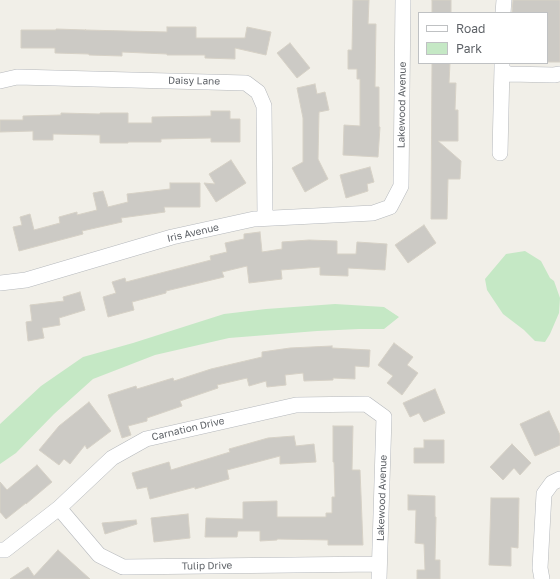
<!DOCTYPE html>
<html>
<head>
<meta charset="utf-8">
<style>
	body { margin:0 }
	#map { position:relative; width:560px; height:579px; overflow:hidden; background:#f1efe8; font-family:"Golos Text",sans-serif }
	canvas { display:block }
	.legend { position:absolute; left:418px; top:12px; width:130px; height:52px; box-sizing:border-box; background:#fff; border:1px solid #bfc1c3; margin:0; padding:5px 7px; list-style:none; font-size:12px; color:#5f6368 }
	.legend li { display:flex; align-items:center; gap:8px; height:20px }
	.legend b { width:20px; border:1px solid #bfc1c3 }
</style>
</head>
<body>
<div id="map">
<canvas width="560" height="579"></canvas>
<ul class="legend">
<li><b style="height:5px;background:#fff"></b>Road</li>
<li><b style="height:11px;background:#c5e8c5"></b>Park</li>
</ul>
</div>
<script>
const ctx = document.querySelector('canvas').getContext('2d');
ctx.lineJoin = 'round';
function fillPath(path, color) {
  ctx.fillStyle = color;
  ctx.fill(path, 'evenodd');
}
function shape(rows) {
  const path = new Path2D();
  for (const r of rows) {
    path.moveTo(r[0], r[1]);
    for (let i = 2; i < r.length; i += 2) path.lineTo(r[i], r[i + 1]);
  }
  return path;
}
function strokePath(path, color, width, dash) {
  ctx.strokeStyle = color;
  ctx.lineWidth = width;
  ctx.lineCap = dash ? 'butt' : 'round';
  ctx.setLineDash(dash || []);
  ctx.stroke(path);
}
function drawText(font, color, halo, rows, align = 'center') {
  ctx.font = font + ' "Golos Text",sans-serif';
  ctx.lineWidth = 3;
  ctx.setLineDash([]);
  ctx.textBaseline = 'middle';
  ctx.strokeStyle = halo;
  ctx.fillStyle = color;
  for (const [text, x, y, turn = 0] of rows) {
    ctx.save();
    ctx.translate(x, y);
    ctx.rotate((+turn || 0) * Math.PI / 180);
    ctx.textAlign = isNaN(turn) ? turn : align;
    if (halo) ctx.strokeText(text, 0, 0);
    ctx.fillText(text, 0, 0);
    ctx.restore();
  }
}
const green = shape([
	[525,251,541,261,550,278,554,281,560,298,559,313,550,334,545,342,535,341,524,330,503,314,487,290,485,279,506,254],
	[335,304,384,307,399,317,384,329,359,329,317,331,229,338,155,355,93,379,54,414,16,453,0,464,0,424,41,386,83,357,133,343,224,314,266,309]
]);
const building = shape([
	[353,0,369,0,368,24,376,24,375,87,379,87,379,127,380,127,378,157,343,155,344,125,360,126,360,79,357,79,357,69,348,69,348,50,352,50,353,0],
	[432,0,451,0,451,13,432,13,432,0],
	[513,0,560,0,560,62,547,62,547,13,512,13,513,0],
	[167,27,196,27,196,38,245,38,247,27,271,32,266,55,235,48,235,59,205,58,205,55,167,55,167,54,122,52,122,56,89,55,89,54,55,53,55,48,21,48,21,30,56,30,56,29,86,30,85,30,167,32,167,27],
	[290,43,310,68,297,78,277,53,290,43],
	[432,63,450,63,449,83,456,83,455,110,458,110,458,141,438,141,461,161,460,179,448,179,447,219,431,219,432,63],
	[315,84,317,94,325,92,329,110,319,112,318,159,328,179,305,192,292,168,303,162,303,118,297,88,315,84],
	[211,111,230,111,230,119,240,119,240,142,211,142,211,138,161,139,161,142,128,142,128,143,100,143,100,135,53,134,53,140,33,140,33,131,0,132,0,120,23,120,23,116,61,115,61,113,100,114,100,113,128,113,128,123,152,123,152,117,211,116,211,111],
	[231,160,246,183,216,202,204,183,215,184,209,174,231,160],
	[370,167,374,182,367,184,368,191,346,198,340,175,370,167],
	[170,183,200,183,200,207,164,207,165,212,121,218,122,222,82,231,83,234,19,251,13,227,22,225,20,217,30,214,34,230,60,223,59,217,77,212,77,215,97,210,93,193,103,191,108,207,128,202,127,194,170,189,170,183],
	[424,225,436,243,408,263,395,245,424,225],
	[260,232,262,252,282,249,282,242,309,240,337,241,337,254,356,254,357,242,387,244,385,270,348,268,348,276,320,275,320,267,281,270,282,279,249,283,247,266,222,272,224,277,166,291,166,293,132,302,134,310,108,317,103,297,116,293,112,282,125,278,126,282,211,260,210,256,227,252,225,243,244,239,244,234,260,232],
	[80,292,85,310,59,318,60,325,42,328,44,338,28,341,26,322,32,321,30,305,64,301,63,297,80,292],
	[394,343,413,357,407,365,418,373,402,395,387,383,393,376,378,365,394,343],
	[332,346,332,348,370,350,369,367,355,366,355,379,333,378,333,380,304,381,303,373,285,375,286,385,267,387,266,381,249,386,247,378,217,385,218,388,180,401,182,406,147,418,147,421,128,426,131,435,122,438,108,395,136,386,137,389,173,378,174,381,211,369,262,357,262,352,290,348,332,346],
	[435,389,445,413,424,422,419,413,410,417,403,403,435,389],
	[89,402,111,431,87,449,85,445,70,464,64,459,59,465,39,450,59,426,89,402],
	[549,411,560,435,560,445,535,456,520,424,549,411],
	[333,426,353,426,352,470,360,470,363,545,328,545,328,540,277,539,277,540,260,541,260,531,238,531,237,537,205,537,206,518,243,519,243,502,277,501,277,517,326,517,326,513,332,513,332,497,335,497,334,462,333,462,333,426],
	[294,436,296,446,314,444,316,462,280,464,280,456,227,470,229,479,195,489,195,487,150,499,147,487,137,489,132,473,169,462,171,470,230,452,229,449,268,438,294,436],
	[424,440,444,440,444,463,414,463,414,448,424,448,424,440],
	[512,444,531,463,520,475,514,468,503,480,490,467,512,444],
	[37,465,52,482,26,504,26,503,6,519,0,512,0,482,7,490,37,465],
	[408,495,435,496,435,517,436,517,435,560,440,560,440,579,417,579,417,570,425,570,424,544,415,543,416,510,408,510,408,495],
	[491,498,519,498,518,548,511,547,511,566,489,565,491,498],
	[188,514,190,538,154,542,151,518,188,514],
	[136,520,137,524,105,534,102,523,136,520],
	[58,550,90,579,10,579,28,567,34,576,58,550]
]);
const minor = shape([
	[503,13,504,0],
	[502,63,502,67,504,72,509,74,554,75,560,74],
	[0,81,17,77,246,83,258,92,264,106,265,218],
	[500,153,502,67],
	[0,283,26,280,172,237,254,219,373,213,390,207,401,186,403,0],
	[59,508,99,555,123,567,379,564],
	[0,550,5,550,59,508,112,458,146,439,296,405,366,404,384,417,379,579],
	[542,579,540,568,544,494,552,483,560,479]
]);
const streetNames = [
	["Daisy Lane",194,81,1],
	["Lakewood Avenue",402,105,-89],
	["Iris Avenue",193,233,-13],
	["Carnation Drive",188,429,-13],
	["Lakewood Avenue",382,498,-88],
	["Tulip Drive",207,566,-1]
];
fillPath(green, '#c5e8c5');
fillPath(building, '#cccac5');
strokePath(building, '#d6d1c6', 1);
strokePath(minor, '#b5b8bc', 16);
strokePath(minor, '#fff', 15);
drawText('10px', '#5f6368', '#fff', streetNames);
</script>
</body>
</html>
